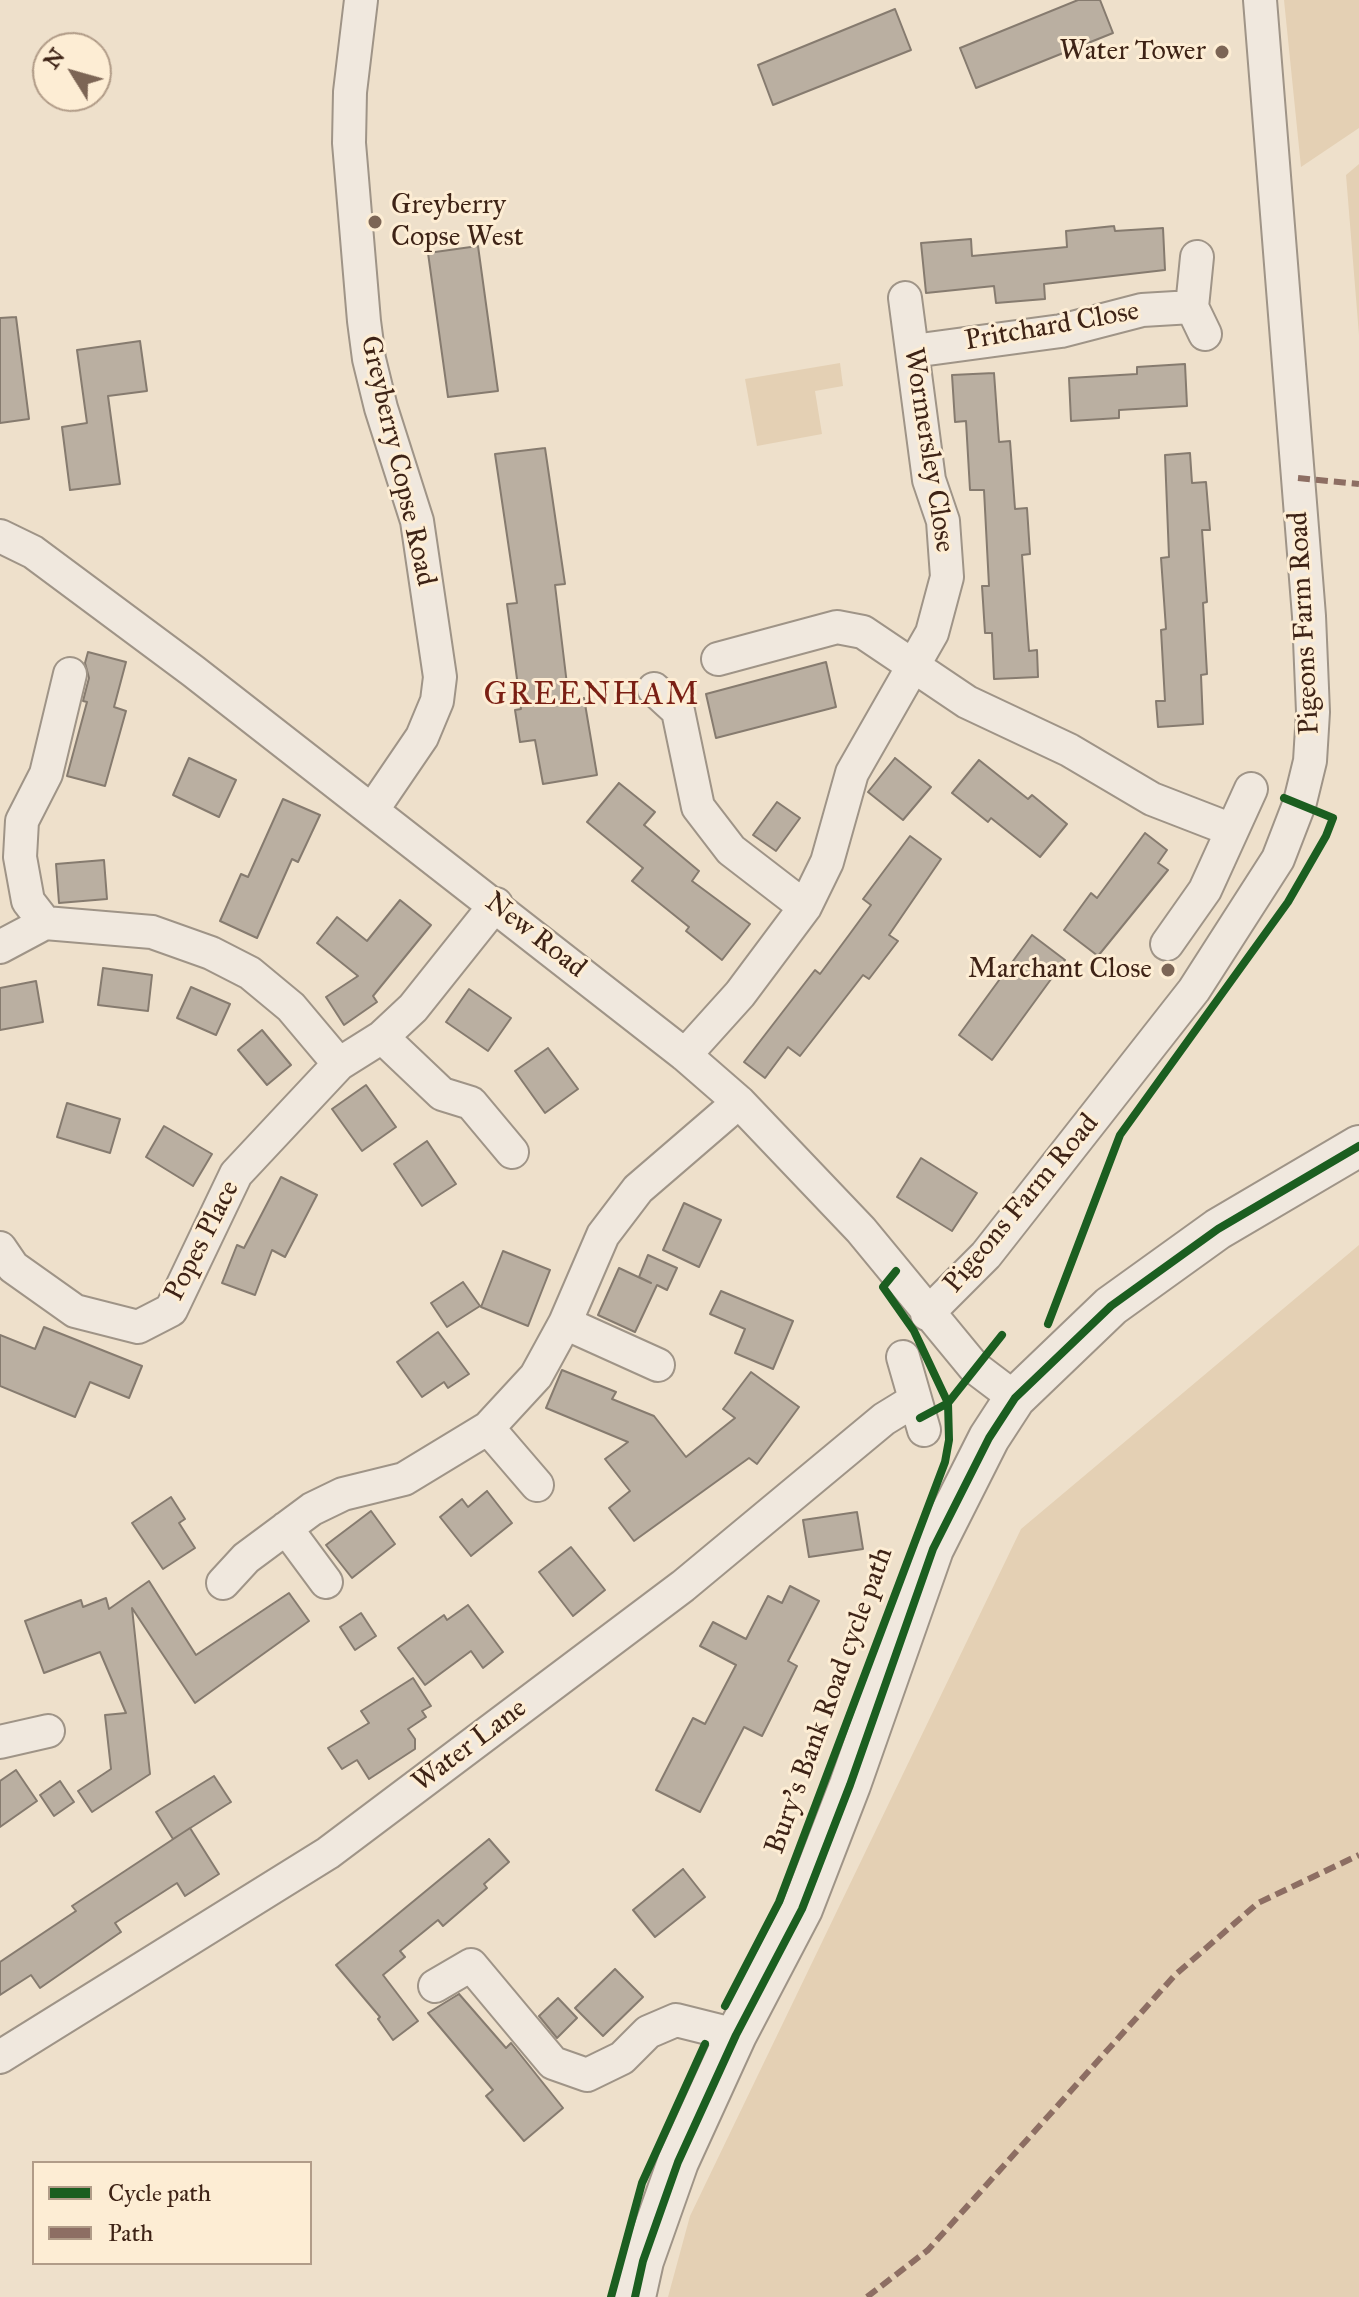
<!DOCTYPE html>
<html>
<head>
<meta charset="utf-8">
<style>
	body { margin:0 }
	#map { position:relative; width:1359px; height:2297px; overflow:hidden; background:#eee0cb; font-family:"IM FELL Great Primer",serif }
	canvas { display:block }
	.legend { position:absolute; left:32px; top:2161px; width:280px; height:104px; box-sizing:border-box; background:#fdedd4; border:2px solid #b19c88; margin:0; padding:10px 14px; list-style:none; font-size:24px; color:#3e2316 }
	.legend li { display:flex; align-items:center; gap:16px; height:40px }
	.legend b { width:40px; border:2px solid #b19c88 }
	.north { position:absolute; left:32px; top:32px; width:80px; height:80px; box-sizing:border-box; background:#fdedd4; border:2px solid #b19c88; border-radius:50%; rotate:307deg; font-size:22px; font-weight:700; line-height:32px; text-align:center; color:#3e2316 }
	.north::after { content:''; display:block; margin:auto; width:28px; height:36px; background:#7c6555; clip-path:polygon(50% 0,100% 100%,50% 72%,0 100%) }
</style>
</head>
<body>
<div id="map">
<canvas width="1359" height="2297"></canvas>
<ul class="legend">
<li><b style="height:10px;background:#1b5e20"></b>Cycle path</li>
<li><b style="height:10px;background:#8d6e63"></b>Path</li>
</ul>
<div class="north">N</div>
</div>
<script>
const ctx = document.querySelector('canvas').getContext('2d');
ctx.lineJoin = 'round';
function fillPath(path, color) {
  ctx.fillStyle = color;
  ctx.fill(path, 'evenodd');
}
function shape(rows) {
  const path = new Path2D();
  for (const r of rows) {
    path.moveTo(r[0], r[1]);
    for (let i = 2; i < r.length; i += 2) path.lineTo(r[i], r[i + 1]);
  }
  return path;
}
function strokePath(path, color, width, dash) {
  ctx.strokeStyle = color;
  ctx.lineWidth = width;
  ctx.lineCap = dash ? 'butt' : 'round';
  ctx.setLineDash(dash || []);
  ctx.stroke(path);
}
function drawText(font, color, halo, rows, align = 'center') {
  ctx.font = font + ' "IM FELL Great Primer",serif';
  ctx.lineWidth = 6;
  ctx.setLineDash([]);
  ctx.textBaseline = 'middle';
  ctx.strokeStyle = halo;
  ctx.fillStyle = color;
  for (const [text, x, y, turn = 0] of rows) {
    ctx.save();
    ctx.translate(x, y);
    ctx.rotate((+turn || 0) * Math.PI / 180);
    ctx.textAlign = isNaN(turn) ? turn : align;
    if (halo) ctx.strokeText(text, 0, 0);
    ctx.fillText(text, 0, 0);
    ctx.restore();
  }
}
const green = shape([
	[1284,0,1359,0,1359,128,1301,167],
	[1359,164,1359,335,1346,175],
	[840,363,843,386,815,391,822,434,757,446,745,379],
	[1359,1245,1359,2297,668,2297,690,2216,1021,1529]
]);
const building = shape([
	[1078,0,1100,0,1113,33,976,88,960,48,1078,0],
	[895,9,911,50,773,105,758,65,895,9],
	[1114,226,1115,231,1163,228,1165,270,1044,284,1045,299,996,303,994,286,926,293,921,243,971,239,972,256,1067,247,1066,231,1114,226],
	[478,246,498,391,448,397,428,253,478,246],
	[16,317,29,419,0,423,0,318,16,317],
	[140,341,147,391,108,396,120,484,70,490,62,427,87,423,77,350,140,341],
	[1185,364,1187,406,1119,410,1119,418,1071,421,1069,378,1137,374,1137,367,1185,364],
	[994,373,999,442,1010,441,1015,509,1027,508,1030,554,1022,555,1029,651,1037,650,1038,677,994,679,992,633,985,633,982,586,989,586,984,490,970,490,966,421,955,422,952,375,994,373],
	[545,448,565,584,555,585,569,701,584,698,597,775,543,784,535,740,520,742,515,710,521,709,507,604,517,603,495,454,545,448],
	[1190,453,1192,483,1206,482,1210,530,1202,530,1207,602,1203,603,1207,674,1201,675,1203,724,1158,727,1156,701,1165,701,1161,630,1166,629,1161,558,1169,557,1165,455,1190,453],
	[88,652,126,662,114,707,126,711,105,786,67,776,87,702,83,701,89,678,85,663,88,652],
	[826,662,836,707,716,738,706,694,826,662],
	[189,758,236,780,219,817,173,795,189,758],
	[895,758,931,787,903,820,868,792,895,758],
	[979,760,1028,799,1032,795,1067,824,1040,857,991,818,988,822,952,793,979,760],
	[619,783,655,812,644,825,699,871,692,881,750,924,722,960,686,931,689,927,632,881,643,868,587,822,619,783],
	[283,799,320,815,298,862,292,859,257,938,220,921,241,874,248,877,283,799],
	[777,802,800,818,776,851,753,835,777,802],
	[1145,833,1167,850,1158,863,1168,870,1098,956,1064,930,1091,893,1097,898,1145,833],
	[910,836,941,859,889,935,898,941,869,979,863,975,800,1056,788,1047,765,1078,744,1062,815,970,820,974,849,935,871,905,863,899,910,836],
	[104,860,107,899,59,903,56,864,104,860],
	[400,900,431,925,373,996,377,1002,344,1025,326,997,358,976,317,943,337,917,367,941,400,900],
	[1032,935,1065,960,992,1060,959,1035,1032,935],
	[103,968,152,975,148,1011,98,1005,103,968],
	[36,981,43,1022,0,1030,0,988,36,981],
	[191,987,230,1004,216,1035,177,1018,191,987],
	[469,989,511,1018,488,1051,446,1022,469,989],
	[262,1030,291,1065,267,1085,238,1050,262,1030],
	[548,1048,578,1089,545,1113,515,1071,548,1048],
	[366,1085,396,1127,362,1151,332,1109,366,1085],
	[67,1103,120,1119,110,1153,57,1137,67,1103],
	[164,1126,212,1154,193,1186,146,1157,164,1126],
	[427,1141,456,1184,422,1206,394,1164,427,1141],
	[921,1158,977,1193,952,1231,897,1197,921,1158],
	[281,1177,317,1195,285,1257,272,1250,255,1295,222,1283,237,1245,244,1248,281,1177],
	[684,1203,721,1220,699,1267,663,1250,684,1203],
	[503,1251,550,1270,528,1326,481,1307,503,1251],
	[648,1255,677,1268,667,1290,657,1285,635,1332,598,1315,619,1268,651,1283,639,1277,648,1255],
	[463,1282,480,1306,447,1327,431,1303,463,1282],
	[721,1291,793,1321,773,1369,735,1353,745,1329,710,1314,721,1291],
	[44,1327,142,1366,129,1398,90,1382,75,1417,0,1386,0,1335,35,1349,44,1327],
	[438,1332,469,1374,448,1388,444,1382,422,1397,397,1362,438,1332],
	[562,1370,616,1392,612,1399,654,1416,686,1457,735,1418,723,1409,751,1372,799,1407,757,1464,749,1458,634,1541,609,1508,630,1491,605,1459,628,1442,546,1408,562,1370],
	[487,1491,512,1523,471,1556,440,1517,462,1499,468,1507,487,1491],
	[171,1497,185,1519,179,1523,195,1548,163,1569,132,1523,171,1497],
	[371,1511,395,1544,352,1578,326,1545,371,1511],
	[857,1512,863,1549,809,1557,803,1520,857,1512],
	[571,1547,605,1590,573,1616,539,1572,571,1547],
	[149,1581,196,1655,289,1593,309,1621,195,1703,132,1608,150,1774,92,1812,78,1791,111,1769,105,1715,126,1713,100,1652,44,1673,25,1621,81,1600,83,1607,106,1598,109,1609,149,1581],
	[790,1586,819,1601,788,1661,797,1666,762,1736,744,1727,700,1812,656,1790,693,1718,705,1724,736,1665,700,1646,713,1622,746,1639,768,1596,782,1603,790,1586],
	[468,1605,503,1652,483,1668,471,1651,425,1685,398,1648,444,1615,447,1620,468,1605],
	[361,1613,376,1636,355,1650,340,1627,361,1613],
	[413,1678,431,1706,422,1711,426,1717,408,1729,415,1739,415,1749,369,1779,357,1760,342,1769,328,1748,369,1723,361,1711,413,1678],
	[16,1770,37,1801,0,1827,0,1781,16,1770],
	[214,1776,231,1802,173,1839,156,1812,214,1776],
	[60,1781,74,1802,54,1816,40,1795,60,1781],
	[190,1828,219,1874,185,1896,177,1883,115,1923,121,1932,40,1988,31,1975,0,1995,0,1962,76,1911,72,1906,190,1828],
	[489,1839,509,1862,484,1884,487,1888,443,1926,438,1920,400,1951,405,1957,383,1975,418,2021,393,2040,378,2019,380,2017,336,1965,489,1839],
	[683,1869,705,1897,655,1937,633,1910,683,1869],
	[615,1969,643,1997,603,2036,575,2008,615,1969],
	[459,1994,506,2048,511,2043,563,2108,524,2141,486,2096,493,2090,428,2013,459,1994],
	[558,1998,577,2018,557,2038,539,2016,558,1998]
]);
const minor = shape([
	[361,0,350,92,349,143,364,321,369,359,381,408,417,521,440,677,437,701,422,737,373,809],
	[1197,257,1192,307,1205,334],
	[913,351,1061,331,1142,310,1192,307],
	[0,536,33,552,193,671,685,1055,739,1102,861,1230,974,1367,1015,1398],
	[718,659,837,627,863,632,967,702,1069,750,1152,799,1232,830],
	[654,689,678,711,698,807,731,850,805,907],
	[45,923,28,901,20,857,22,821,46,774,70,674],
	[1167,944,1205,890,1251,789],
	[0,947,45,923,152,932,211,953,250,973,291,1007,339,1064],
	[382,1037,442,1094,471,1103,512,1152],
	[685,1055,740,994,805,907,827,862,852,773,932,633,947,577,943,521,929,480,905,298],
	[0,1248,13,1267,75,1311,138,1327,171,1310,236,1174,339,1064,382,1037,413,1008,496,904],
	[927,1314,986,1255,1194,990,1278,859,1300,802,1310,761,1313,712,1309,616,1260,0],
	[565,1323,658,1365],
	[903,1357,924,1430],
	[488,1428,537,1485],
	[286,1528,326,1582],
	[223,1583,246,1558,312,1509,343,1494,404,1479,488,1428,536,1376,565,1323,603,1235,638,1189,739,1102],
	[0,1742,48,1731],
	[435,1986,471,1965,553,2063,587,2075,622,2058,648,2032,676,2020,736,2035],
	[0,2057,328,1853,683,1586,884,1419,915,1400]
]);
const tertiary = shape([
	[635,2297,643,2261,678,2162,736,2035,802,1909,850,1785,933,1549,989,1438,1015,1398,1111,1306,1218,1229,1359,1146]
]);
const quiet = shape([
	[1298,478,1359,484],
	[867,2297,928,2250,1175,1975,1258,1903,1359,1855]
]);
const cycleway = shape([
	[1048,1324,1120,1135,1288,902,1326,836,1333,818,1284,798],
	[920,1418,948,1403,1002,1335],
	[725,2006,779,1902,945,1462,949,1440,948,1403,914,1331,883,1287,896,1271],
	[611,2297,642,2183,705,2044],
	[635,2297,643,2261,678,2162,736,2035,802,1909,850,1785,933,1549,989,1438,1015,1398,1111,1306,1218,1229,1359,1146]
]);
const markers = [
	[1222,52,8,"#7c6555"],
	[375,222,8,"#7c6555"],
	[1168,970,8,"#7c6555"]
];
const poiNames = [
	["Water Tower",1206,52],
	["Greyberry",391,206,"left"],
	["Copse West",391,238,"left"],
	["Marchant Close",1152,970]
];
const streetNames = [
	["Pritchard Close",1052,327,-10],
	["Wormersley Close",928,450,81],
	["Greyberry Copse Road",397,461,77],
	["Pigeons Farm Road",1305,623,-93],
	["New Road",535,936,38],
	["Pigeons Farm Road",1022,1204,-50],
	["Popes Place",203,1241,-63],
	["Bury's Bank Road cycle path",830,1701,-70],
	["Water Lane",470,1746,-37]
];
const quarterNames = [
	["GREENHAM",592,696]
];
fillPath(green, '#e4d0b4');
fillPath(building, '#baafa1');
strokePath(building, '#867b6f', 2);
strokePath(minor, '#9f9487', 36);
strokePath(tertiary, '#9f9487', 44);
strokePath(minor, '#f0e8de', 32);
strokePath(tertiary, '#f0e8de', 40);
strokePath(quiet, '#8d6e63', 6, [12, 6]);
strokePath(cycleway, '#1b5e20', 8);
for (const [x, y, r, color] of markers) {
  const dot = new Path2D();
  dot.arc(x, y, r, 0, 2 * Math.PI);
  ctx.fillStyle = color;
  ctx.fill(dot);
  strokePath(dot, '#fdedd4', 3);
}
drawText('28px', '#3e2316', '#fdedd4', poiNames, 'right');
drawText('28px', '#3e2316', '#fdedd4', streetNames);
ctx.letterSpacing = '2px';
drawText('32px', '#7a1f14', '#fdedd4', quarterNames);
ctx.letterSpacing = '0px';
</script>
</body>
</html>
